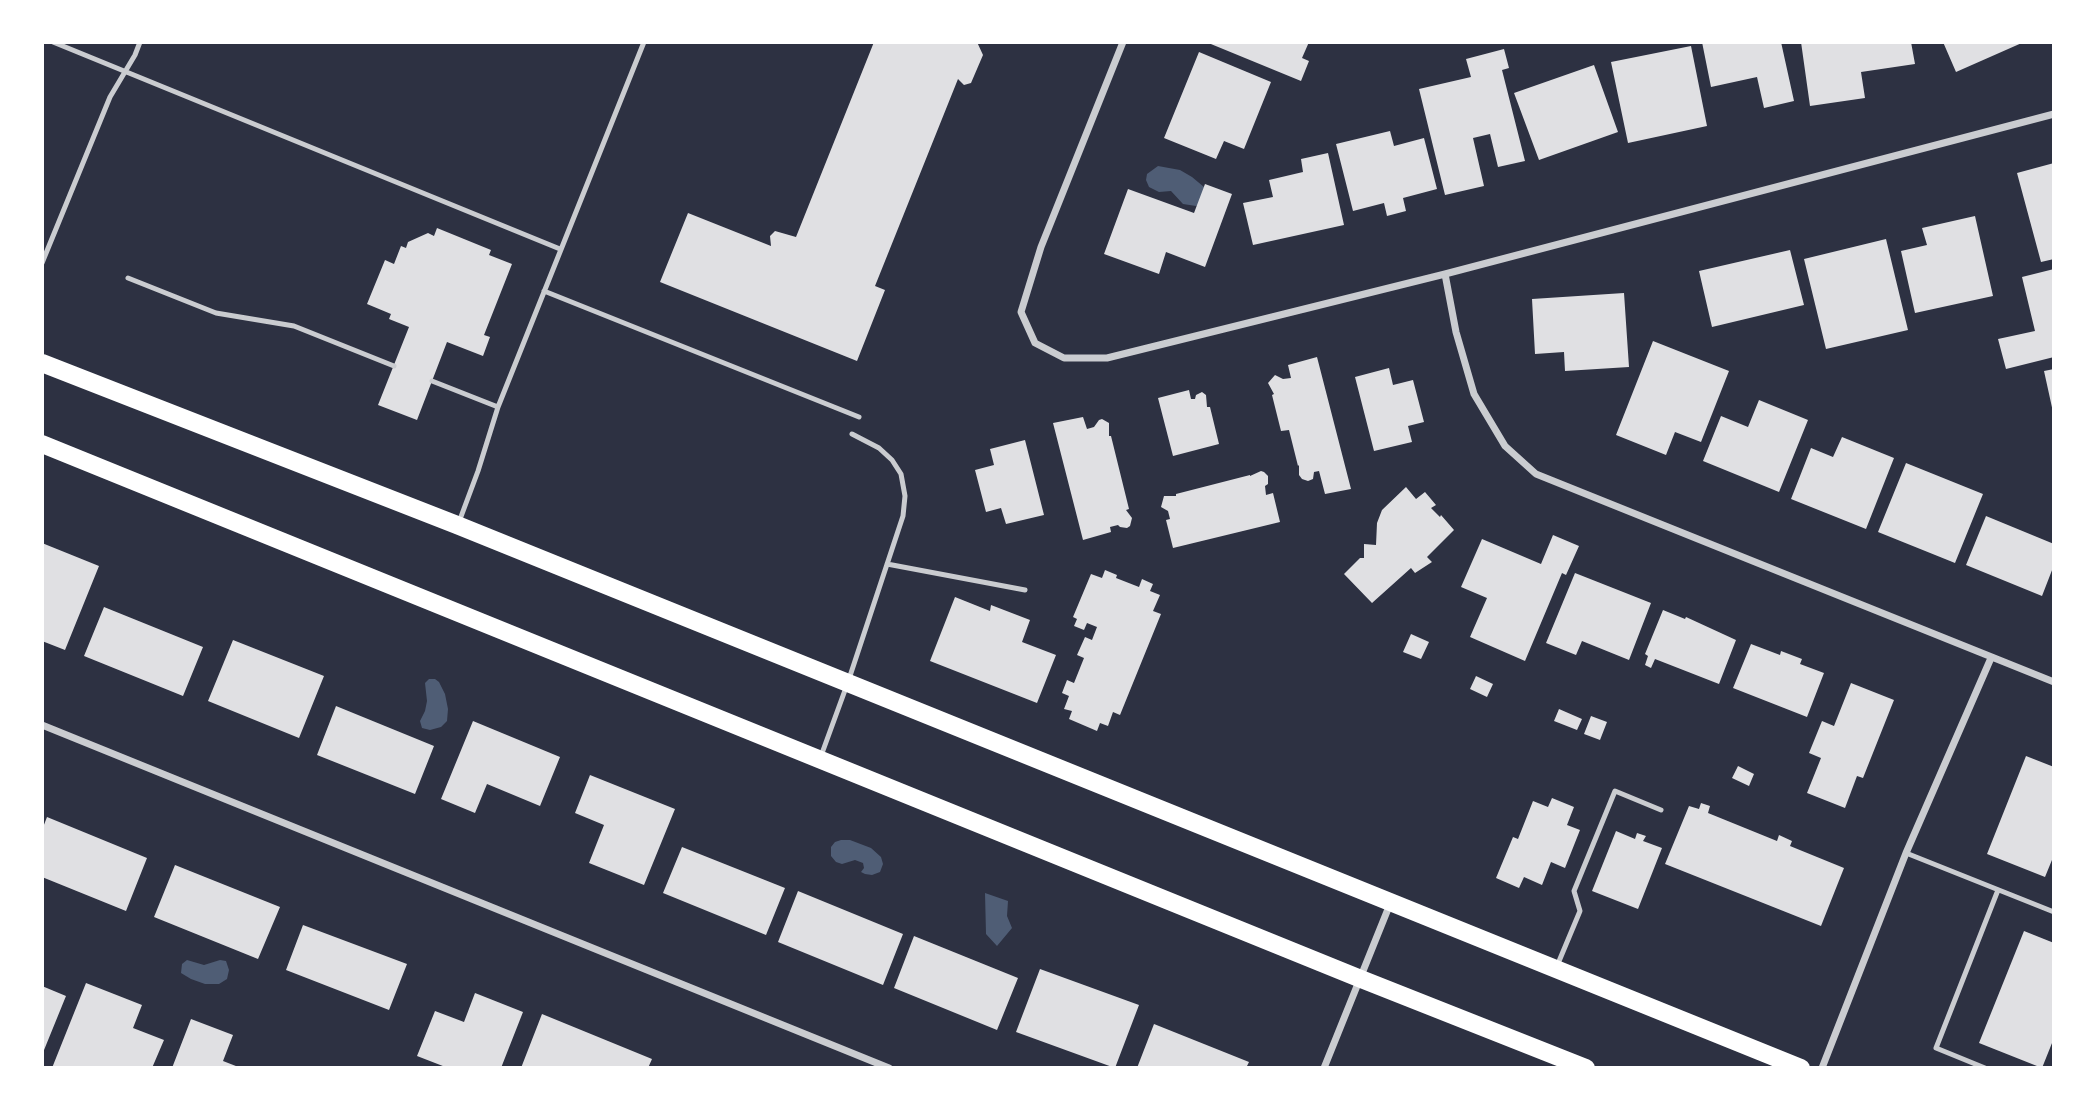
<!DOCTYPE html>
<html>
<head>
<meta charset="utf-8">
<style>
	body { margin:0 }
	#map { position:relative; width:2096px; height:1110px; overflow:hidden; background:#2d3142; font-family:Signika,sans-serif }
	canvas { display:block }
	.frame { position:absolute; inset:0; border:44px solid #fff; pointer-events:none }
</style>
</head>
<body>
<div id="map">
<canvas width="2096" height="1110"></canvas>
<div class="frame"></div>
</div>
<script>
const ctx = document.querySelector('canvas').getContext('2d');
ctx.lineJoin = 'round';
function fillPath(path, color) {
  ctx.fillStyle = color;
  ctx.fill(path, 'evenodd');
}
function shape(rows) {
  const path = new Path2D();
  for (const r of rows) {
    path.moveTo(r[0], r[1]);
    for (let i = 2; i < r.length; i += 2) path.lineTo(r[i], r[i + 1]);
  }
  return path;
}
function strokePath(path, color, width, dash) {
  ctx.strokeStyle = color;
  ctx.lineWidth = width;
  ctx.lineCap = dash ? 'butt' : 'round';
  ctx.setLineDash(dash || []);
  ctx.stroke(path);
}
const water = shape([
	[1158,166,1180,170,1192,177,1204,187,1202,204,1196,206,1183,204,1171,191,1159,192,1149,187,1146,180,1147,174],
	[429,679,435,679,439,682,445,694,448,709,447,721,441,727,430,730,422,728,420,721,425,711,427,701,425,683],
	[841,840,850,840,871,848,881,857,883,864,880,872,872,875,865,874,861,872,864,868,863,863,855,860,842,864,836,862,831,856,831,847,835,842],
	[985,893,1008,901,1007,916,1012,928,997,946,986,934],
	[187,960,204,965,220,960,226,961,229,970,227,979,219,984,205,984,191,979,181,973,182,964]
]);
const building = shape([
	[874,42,977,42,983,55,971,83,964,85,958,79,875,286,885,290,857,361,660,282,688,213,771,246,770,236,775,231,796,237],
	[1206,42,1309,42,1302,58,1309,61,1301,81],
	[1702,42,1781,42,1794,101,1764,108,1757,77,1711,87],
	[1801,42,1911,42,1915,64,1861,72,1865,98,1810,106],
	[1943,42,2024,42,1956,72],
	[1691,46,1707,126,1628,143,1611,62],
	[1504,49,1509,68,1502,70,1525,161,1498,167,1490,134,1473,138,1484,186,1445,195,1419,89,1471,77,1466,59],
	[1199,52,1271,82,1244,149,1224,141,1216,159,1164,138],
	[1594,65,1618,132,1539,160,1514,93],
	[1390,131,1394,146,1424,138,1437,189,1403,198,1406,211,1387,216,1384,203,1353,211,1336,144],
	[1328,153,1344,225,1253,245,1243,203,1273,197,1269,180,1303,172,1301,159],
	[2054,163,2054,259,2041,262,2017,173],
	[1205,184,1232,194,1205,267,1166,252,1159,274,1104,254,1128,189,1194,213],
	[1975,216,1993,296,1915,313,1901,251,1927,245,1922,228],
	[437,228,491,250,489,255,512,264,484,335,490,337,483,356,447,342,417,420,378,405,409,327,389,319,391,314,367,304,385,260,394,264,401,246,406,248,408,242,428,233,434,236],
	[1886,239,1908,330,1826,349,1804,259],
	[1790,250,1804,305,1712,327,1699,271],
	[2054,269,2054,357,2006,369,1998,339,2035,331,2022,277],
	[1624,293,1629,367,1565,371,1564,352,1535,354,1532,299],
	[1653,341,1729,371,1701,442,1675,432,1666,455,1616,435],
	[1317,357,1351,489,1325,494,1319,471,1314,472,1313,479,1308,481,1302,479,1299,475,1299,465,1298,466,1289,430,1281,431,1272,395,1274,394,1268,383,1275,375,1283,379,1291,378,1288,365],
	[1389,368,1393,385,1413,380,1424,422,1408,426,1412,442,1374,451,1355,377],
	[2054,369,2054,412,2053,412,2044,371],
	[1189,390,1191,399,1195,399,1196,395,1202,392,1206,395,1207,407,1210,407,1219,444,1173,456,1158,398],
	[1759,400,1808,420,1779,492,1703,461,1721,416,1748,427],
	[1083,417,1087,429,1094,427,1099,420,1102,419,1109,423,1109,436,1111,436,1129,509,1126,510,1132,518,1130,526,1127,528,1120,527,1118,525,1110,527,1111,532,1083,540,1053,423],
	[1842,437,1894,458,1866,529,1791,499,1811,448,1833,457],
	[1025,440,1044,515,1006,524,1001,508,986,512,975,470,994,465,990,449],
	[1906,463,1983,494,1955,563,1878,532],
	[1261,471,1264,472,1268,476,1268,484,1265,486,1266,495,1273,493,1280,522,1173,548,1166,520,1170,519,1168,511,1161,507,1164,496,1176,496,1176,494,1250,475,1250,476],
	[1406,487,1416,499,1425,492,1436,505,1431,508,1440,517,1441,515,1454,530,1427,557,1432,562,1415,573,1411,568,1372,603,1344,574,1360,558,1364,558,1364,544,1376,545,1377,523,1382,510],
	[1986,516,2054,544,2054,565,2042,596,1966,565],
	[1553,535,1579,546,1566,575,1562,573,1525,661,1470,637,1487,598,1461,587,1482,539,1541,564],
	[42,543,99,566,65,650,42,641],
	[1105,570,1117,575,1116,578,1139,587,1142,579,1153,584,1150,591,1160,595,1153,611,1161,614,1120,715,1113,712,1108,726,1100,723,1097,731,1069,719,1072,711,1064,709,1069,696,1062,693,1067,680,1074,683,1084,658,1077,655,1085,637,1092,640,1097,627,1087,623,1084,630,1074,626,1077,619,1073,617,1091,574,1102,578],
	[1575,573,1651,603,1629,660,1582,641,1576,655,1546,643],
	[955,597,990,611,991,605,1030,620,1022,642,1056,655,1037,703,930,661],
	[104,607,203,647,183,696,84,656],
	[1663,610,1685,619,1686,617,1736,640,1719,684,1655,659,1651,668,1645,665,1648,656,1645,654],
	[1411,634,1429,642,1421,659,1403,652],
	[233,640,324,676,299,738,208,701],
	[1751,644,1780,655,1781,651,1802,659,1800,664,1824,673,1807,717,1733,688],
	[1476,676,1493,684,1487,697,1470,689],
	[1851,683,1894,700,1863,778,1857,776,1845,808,1807,793,1821,758,1809,753,1822,721,1834,726],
	[336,706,434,746,415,794,317,755],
	[1559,709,1582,719,1577,730,1554,721],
	[1591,716,1607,722,1600,740,1584,734],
	[473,721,560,757,540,806,487,784,475,813,441,799],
	[2026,756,2054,767,2054,855,2045,877,1987,854],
	[1738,766,1754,774,1749,786,1732,778],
	[590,775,675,809,644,885,589,863,604,825,575,813],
	[1552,798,1574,807,1567,825,1580,830,1565,868,1551,862,1542,885,1524,877,1519,888,1496,878,1513,837,1518,839,1533,801,1548,807],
	[1701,803,1710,806,1708,813,1777,841,1779,835,1792,841,1790,846,1844,868,1821,926,1665,864,1689,806,1699,809],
	[47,817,147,858,126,911,42,877,42,830],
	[1616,831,1635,839,1637,833,1646,836,1643,841,1662,848,1638,909,1592,891],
	[682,847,785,888,766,935,663,893],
	[175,865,280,907,258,959,154,917],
	[798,891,903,934,883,985,778,942],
	[303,925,407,964,389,1010,286,970],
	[2024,931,2054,943,2054,1038,2042,1068,1979,1043],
	[914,936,1018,978,997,1030,894,988],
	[1040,969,1139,1005,1115,1068,1016,1032],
	[86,983,142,1005,133,1028,164,1040,152,1068,52,1068],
	[42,986,66,996,42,1055],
	[475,993,523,1012,501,1068,448,1068,417,1056,435,1011,464,1022],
	[542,1014,652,1059,648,1068,521,1068],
	[191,1019,233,1035,223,1061,241,1068,172,1068],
	[1154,1024,1249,1062,1246,1068,1137,1068]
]);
const service = shape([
	[53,42,560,249],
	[42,263,110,97,135,55,140,42],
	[128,278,216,313,294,326,394,366],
	[544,291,859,417],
	[432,381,498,407],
	[459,522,478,471,498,407,644,42],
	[887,564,1025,590],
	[821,756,848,682,903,516,905,496,901,474,892,460,879,448,852,434],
	[1906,853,2054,912],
	[1557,966,1580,911,1574,891,1615,791,1661,810],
	[1985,1068,1936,1048,1998,890]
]);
const minor = shape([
	[1123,42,1041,247,1021,312,1035,343,1064,358,1107,358,1445,274,2054,114],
	[1445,274,1456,332,1474,394,1505,446,1536,474,2054,682],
	[42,725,889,1068],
	[1324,1068,1390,904],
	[1822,1068,1906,853,1991,658]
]);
const primary = shape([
	[42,363,457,525,1801,1068],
	[42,444,1361,979,1586,1068]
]);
fillPath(water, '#4f5d75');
fillPath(building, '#e0e0e3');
strokePath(service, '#caccd0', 5);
strokePath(minor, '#caccd0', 7);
strokePath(primary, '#fff', 18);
</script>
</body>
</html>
